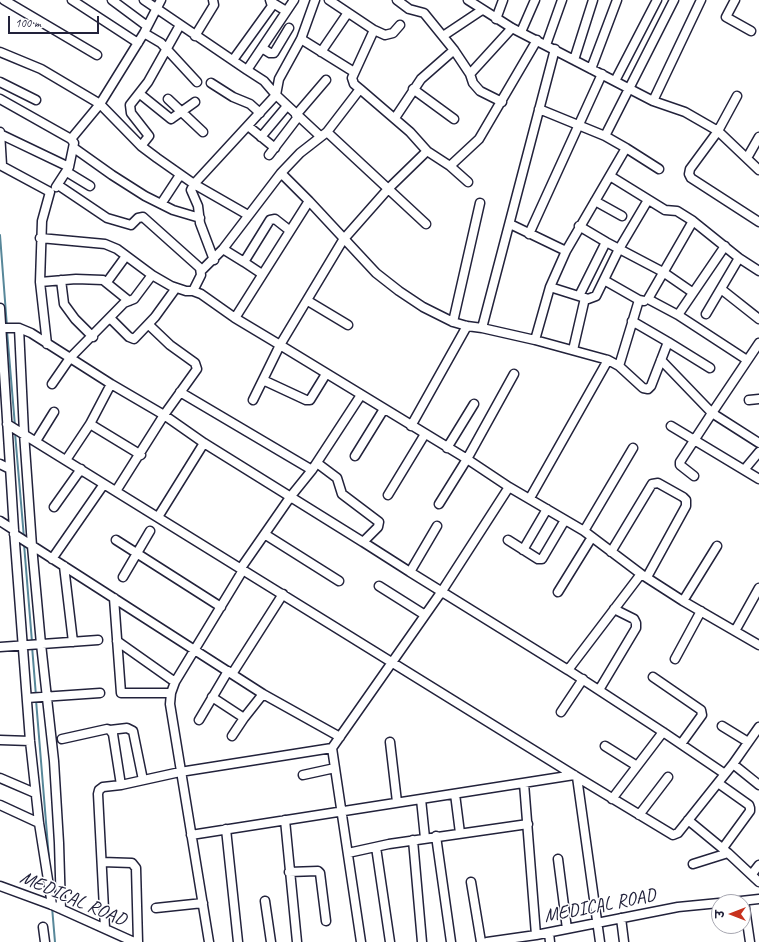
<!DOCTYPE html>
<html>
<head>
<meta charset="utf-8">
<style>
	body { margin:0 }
	#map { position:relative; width:759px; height:942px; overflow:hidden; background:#fff; font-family:Caveat,"Playpen Sans Deva",sans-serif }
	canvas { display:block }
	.north { position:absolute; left:711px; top:894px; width:40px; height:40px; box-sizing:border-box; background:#fff; border:1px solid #a7a7b1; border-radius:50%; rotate:270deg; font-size:11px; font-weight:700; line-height:16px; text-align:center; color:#22223b }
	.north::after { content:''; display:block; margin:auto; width:14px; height:18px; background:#c8321e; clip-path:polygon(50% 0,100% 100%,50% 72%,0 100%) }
	.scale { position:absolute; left:8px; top:16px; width:91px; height:18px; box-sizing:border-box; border:2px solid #22223b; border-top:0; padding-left:5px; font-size:12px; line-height:14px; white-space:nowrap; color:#22223b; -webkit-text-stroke:3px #fff; paint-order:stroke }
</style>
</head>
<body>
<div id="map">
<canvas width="759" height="942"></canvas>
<div class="north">उ</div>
<div class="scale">100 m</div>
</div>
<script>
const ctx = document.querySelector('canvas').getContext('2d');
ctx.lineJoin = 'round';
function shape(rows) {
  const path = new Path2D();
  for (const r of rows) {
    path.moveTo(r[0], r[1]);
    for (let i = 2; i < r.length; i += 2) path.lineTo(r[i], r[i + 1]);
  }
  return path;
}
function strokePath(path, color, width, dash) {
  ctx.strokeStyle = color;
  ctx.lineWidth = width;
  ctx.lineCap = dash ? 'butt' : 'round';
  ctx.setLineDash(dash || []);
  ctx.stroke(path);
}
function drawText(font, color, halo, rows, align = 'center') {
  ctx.font = font + ' Caveat,sans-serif';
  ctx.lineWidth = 3;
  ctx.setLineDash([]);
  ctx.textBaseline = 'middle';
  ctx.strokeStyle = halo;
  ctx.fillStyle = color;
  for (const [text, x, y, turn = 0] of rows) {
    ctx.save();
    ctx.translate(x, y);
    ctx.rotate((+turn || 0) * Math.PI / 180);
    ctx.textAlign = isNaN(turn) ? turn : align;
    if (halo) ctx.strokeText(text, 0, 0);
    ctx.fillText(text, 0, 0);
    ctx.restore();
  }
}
const stream = shape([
	[0,235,7,327],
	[7,331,15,426],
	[15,433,24,538],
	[24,544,32,642],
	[32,646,36,696],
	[36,700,49,859],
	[52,907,55,942]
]);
const minor = shape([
	[4,0,97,55],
	[72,0,138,43],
	[112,0,147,26],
	[144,0,247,70],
	[161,0,144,33,161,43,197,82],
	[294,0,247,70,264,81,276,95,320,136],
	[329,0,374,30,385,35,393,33,400,25],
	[397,0,409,9,424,13,454,50],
	[468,0,512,28,653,101,685,112,718,131,759,170],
	[735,0,726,17,751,31],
	[273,3,286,11],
	[496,19,503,0],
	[521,32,535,0],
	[195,36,214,5,213,0],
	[443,36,482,10],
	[301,39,354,72],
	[546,45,562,0],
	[262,48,270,53,274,53,289,28],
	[0,52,41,69,100,104,144,33],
	[321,52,347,14],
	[233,60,272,6,270,0],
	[574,60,593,0],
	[591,69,617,0],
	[470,74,473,83,480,91,502,102],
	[615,81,657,0],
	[0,82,36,100],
	[211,83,233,97,250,104,260,113],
	[360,89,354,84,352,78,374,30],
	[413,89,454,119],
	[140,94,171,119,195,102],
	[737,96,718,131,690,169,689,174,691,178,759,222],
	[0,99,71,139,74,143,69,167,56,187],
	[168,99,203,132],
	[653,101,701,0],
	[539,109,605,136],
	[296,115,326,80],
	[395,118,421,79,454,50,470,74,512,28],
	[248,126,275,148],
	[0,132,2,165],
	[327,132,360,89,410,132,427,151,450,166],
	[0,134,69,167],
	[261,137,287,106],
	[71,139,100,104,141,146,157,158,194,184,248,215],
	[141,146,149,136,131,113,130,105,148,82,180,25],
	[74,148,112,175,145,196,173,210,200,218],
	[626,148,659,169],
	[269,155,298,117],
	[747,158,759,137],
	[0,165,50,192,42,221,40,282,76,279,103,280,129,301],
	[67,172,90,186],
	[281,173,309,201,235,318,280,345,343,240,388,189,427,151],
	[610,176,665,210,677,211,693,221,739,258,759,271],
	[468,182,450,166,479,139,537,40],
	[58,185,107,218,131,225,138,218,143,217,200,268,201,275,193,291,201,294,235,318],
	[309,201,376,273,399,291,423,307,453,322,467,326,482,328,535,340,608,360,619,366,639,300],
	[595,201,622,216],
	[161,204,180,175],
	[510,224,566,251],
	[529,234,602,74],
	[40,238,105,244,117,249,152,275,171,286,186,291,193,291],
	[606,242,663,272,692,292],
	[725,246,678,315,747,360],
	[223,249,244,262],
	[214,260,200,223,198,206,191,190,194,184,276,95,279,79,301,39,315,0],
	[201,271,223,249,281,173,300,153,327,132,426,224],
	[262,274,244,262,270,220,275,219,289,230],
	[61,280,64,304,75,319,93,337],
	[604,280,639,300,644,301],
	[40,282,47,344],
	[107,282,126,256],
	[550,287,588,299,596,296,619,249,648,200],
	[721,289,759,319],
	[579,296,606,242,579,226],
	[308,301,348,325],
	[0,308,14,530,30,741,39,823,52,905],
	[706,314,739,258],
	[678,315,648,299,693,221],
	[110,318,129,337,134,339,155,317,176,288],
	[453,322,480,203],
	[1,328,19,328,31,333,111,384,164,415,204,443,363,542],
	[19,328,24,433,32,546,41,644,54,761,59,843,61,909],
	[482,328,555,49],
	[535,340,550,287,566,251,626,148,605,136,674,0],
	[668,342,710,368],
	[759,343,712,413,759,443],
	[573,350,585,298],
	[661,360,712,413,680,462,680,465,694,476],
	[619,366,643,388,648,389,651,386,668,342,632,321],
	[263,380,306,400,310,400,326,374],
	[52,384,70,358,124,303,134,299,152,275],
	[180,392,312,470],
	[253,400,280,345,467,459,509,487,584,531,641,574,683,601,759,645],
	[749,400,759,399],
	[7,424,577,777,600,942],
	[90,424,141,455],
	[411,426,467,326],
	[671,426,759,479],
	[36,441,54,412],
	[447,448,474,404],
	[355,456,384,409],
	[66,460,90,424,111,384],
	[317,463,337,478,342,494,379,522,378,527,363,542,410,572],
	[0,464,10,469],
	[744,470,759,452],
	[116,491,164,415,197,369,195,363,170,345,149,325],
	[388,495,425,434],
	[530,498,608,360],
	[439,504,467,459,514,374],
	[54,507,81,469],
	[158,517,204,443],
	[0,521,14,530],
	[437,526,410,572,568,670],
	[584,531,633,448],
	[14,534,263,694,340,737],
	[266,535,339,581],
	[116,540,221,607],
	[508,540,538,559,542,559,565,520],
	[523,550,547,509],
	[611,552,652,484,658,483,683,497,686,500,686,506,647,577],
	[52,559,104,484],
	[64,566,73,642],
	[241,568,291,496,312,470,361,395],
	[123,577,150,531],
	[379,586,425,615],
	[558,592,592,537],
	[114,598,121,693,171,693],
	[683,601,717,546],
	[735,631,759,588],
	[117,641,175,682],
	[0,647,98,640],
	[675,659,701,611],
	[232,674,283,594],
	[653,677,701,710,702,715,681,744],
	[599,690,636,628,636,623,634,619,614,609],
	[212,697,244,718,263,694],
	[27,698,100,693],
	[561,712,583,679],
	[199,720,228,671],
	[722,726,748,742],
	[110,730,127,728,133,731,143,780],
	[663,732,725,774],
	[232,736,244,718],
	[62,739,107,729,110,730,113,734,121,785,180,772,332,748,442,591,509,487],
	[0,740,30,741],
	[390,742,397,802],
	[605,746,637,766],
	[332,748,361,942],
	[733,764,759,785],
	[303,775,335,768],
	[577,777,673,835,678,833,733,764,759,727],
	[0,778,35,793],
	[524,783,536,935],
	[718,783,749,805,750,808,750,811,723,848],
	[455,794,460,833],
	[421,799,425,838],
	[612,799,663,732,568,670,641,574],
	[0,805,39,823],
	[639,815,668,777],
	[285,820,297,942],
	[688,820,728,853,759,882],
	[226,829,238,942],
	[191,835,574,775],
	[436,836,451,942],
	[413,840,422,942],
	[376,847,390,942],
	[348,853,389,844,528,824],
	[558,859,567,929],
	[102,862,132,863,136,868,138,942],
	[693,864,728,853],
	[289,872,318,871,320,873,326,921],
	[752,874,759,865],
	[471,882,481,942],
	[0,886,52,905,134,942],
	[265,901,271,942],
	[744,901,750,942],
	[732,902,759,899],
	[156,908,203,903],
	[621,918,624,942],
	[43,927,45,942],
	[105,928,98,794,99,790,103,787,121,785],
	[549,933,550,942],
	[209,942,170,704,171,693,175,682,243,570],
	[487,942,536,935,678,907,719,903]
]);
const streetNames = [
	["MEDICAL ROAD",73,899,23],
	["MEDICAL ROAD",600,906,-11]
];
strokePath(stream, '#578799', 2);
strokePath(minor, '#22223b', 11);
strokePath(minor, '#fff', 8);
drawText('19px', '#22223b', '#fff', streetNames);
</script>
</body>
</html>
